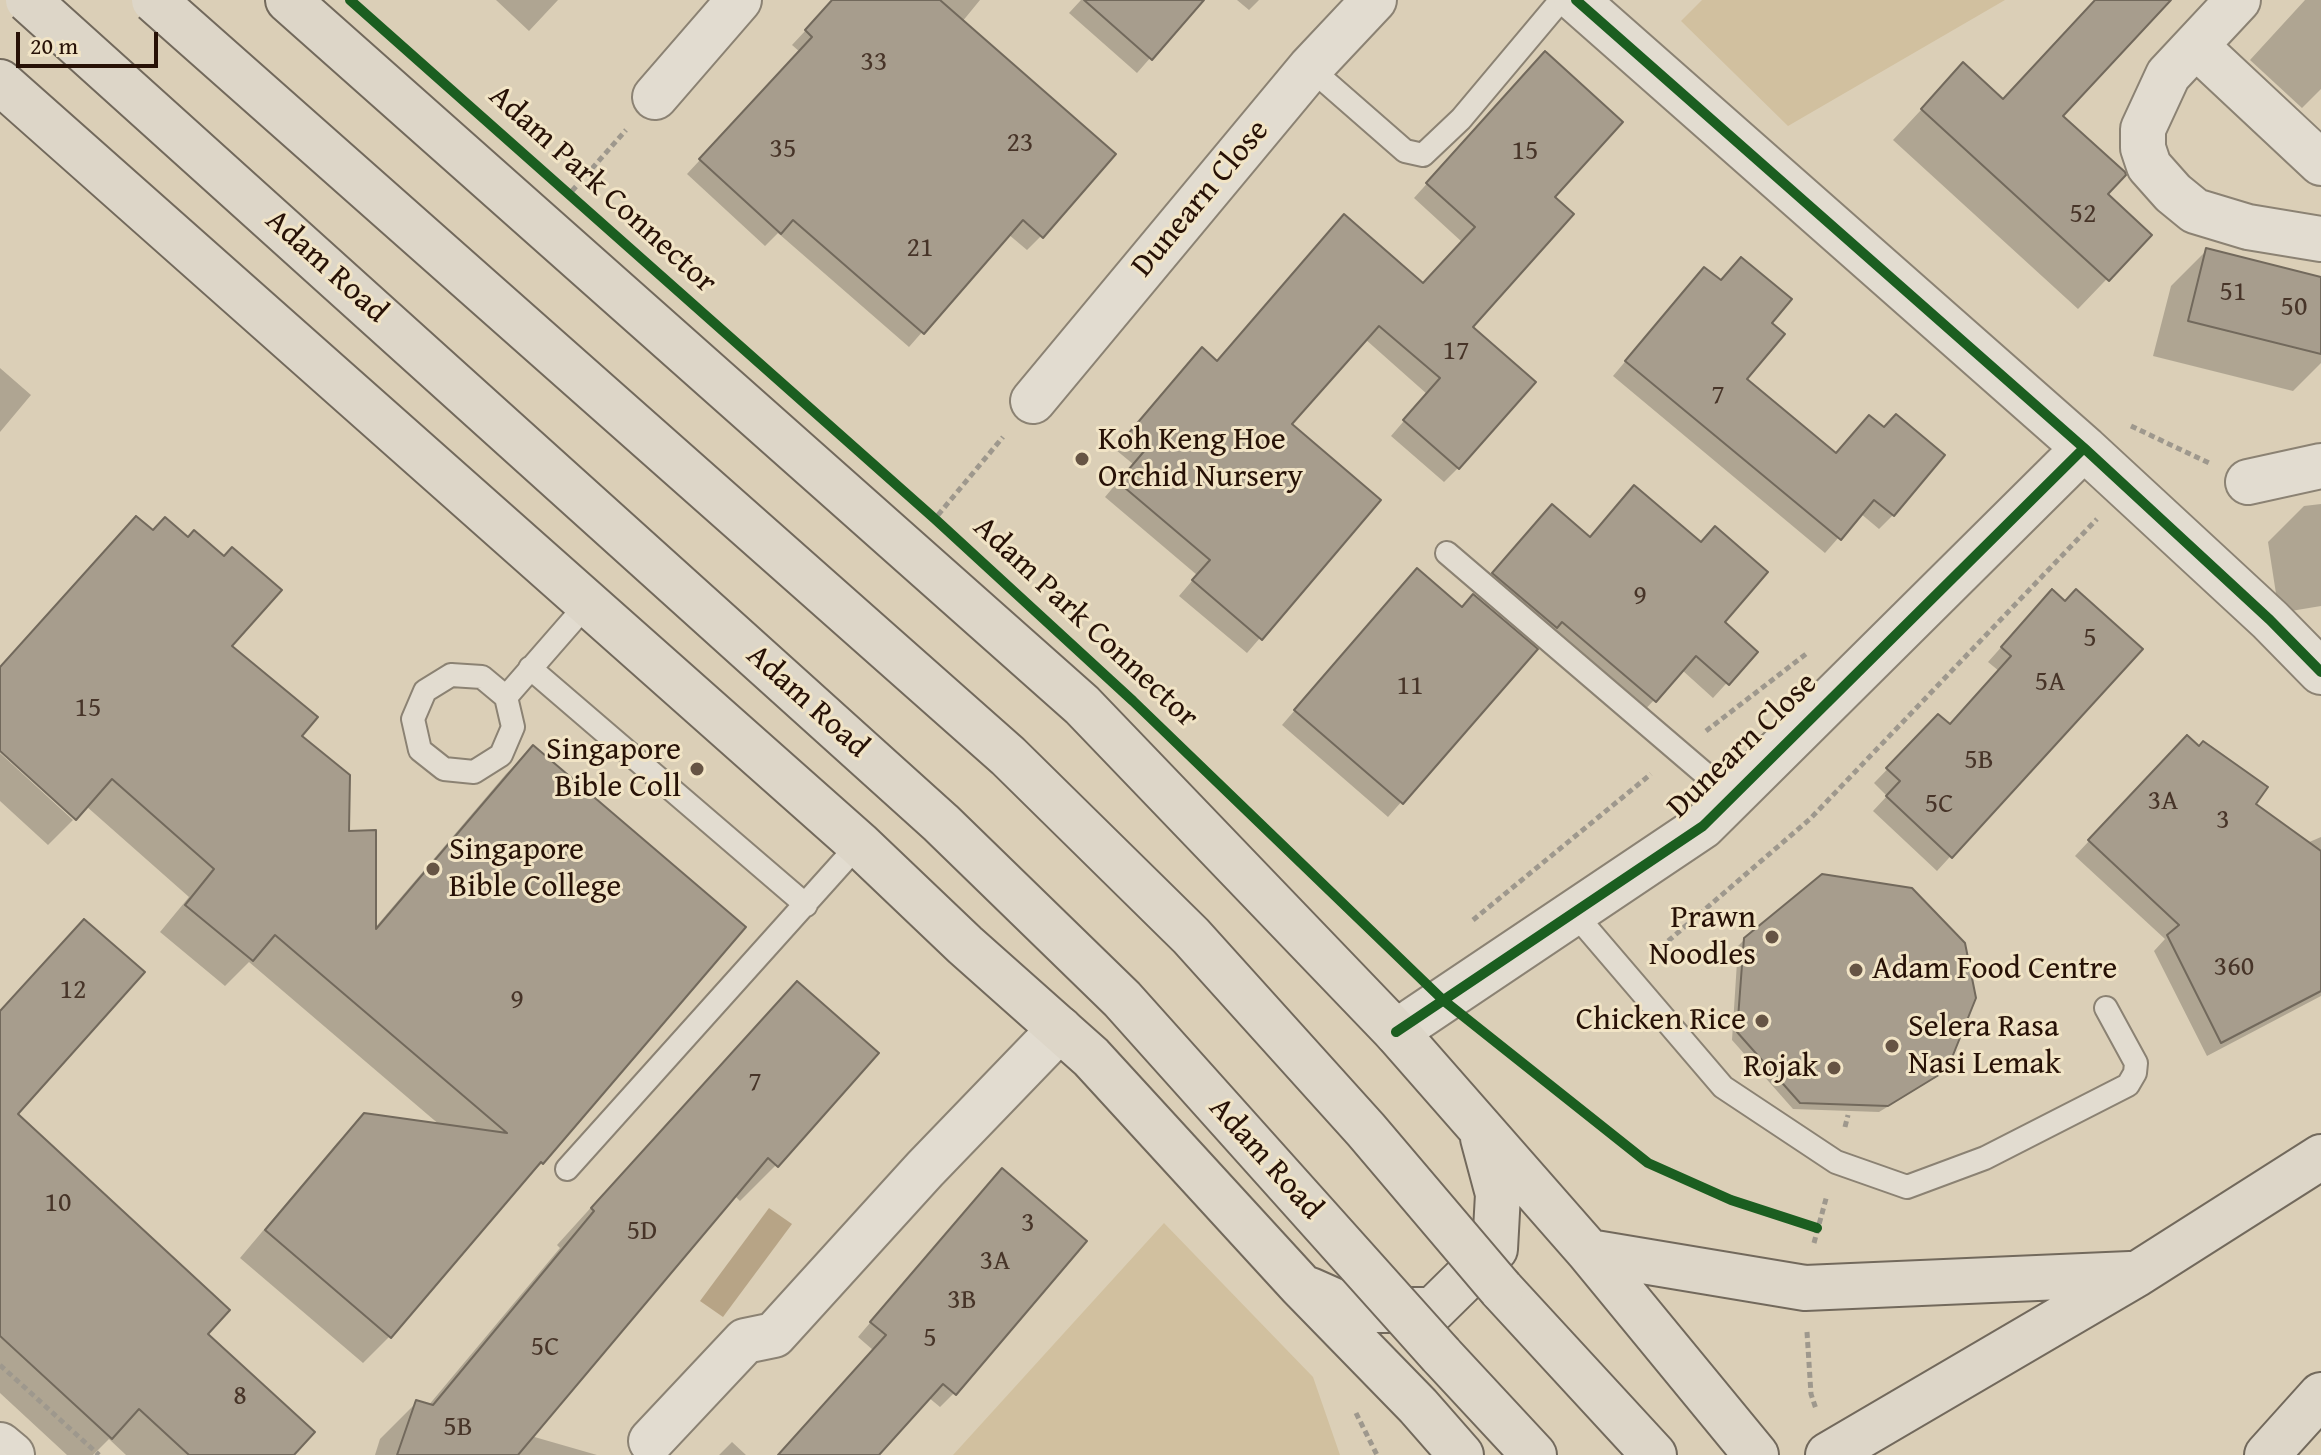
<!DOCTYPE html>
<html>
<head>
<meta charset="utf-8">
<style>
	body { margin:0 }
	#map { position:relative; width:2321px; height:1455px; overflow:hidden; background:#dbcfb7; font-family:"Gentium Book Plus",serif }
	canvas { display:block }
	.scale { position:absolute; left:16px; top:32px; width:142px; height:36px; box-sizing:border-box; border:4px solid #271106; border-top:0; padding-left:10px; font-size:24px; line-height:28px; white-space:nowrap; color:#271106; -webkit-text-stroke:6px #f1e4c6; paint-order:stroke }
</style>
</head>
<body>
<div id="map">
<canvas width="2321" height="1455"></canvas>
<div class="scale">20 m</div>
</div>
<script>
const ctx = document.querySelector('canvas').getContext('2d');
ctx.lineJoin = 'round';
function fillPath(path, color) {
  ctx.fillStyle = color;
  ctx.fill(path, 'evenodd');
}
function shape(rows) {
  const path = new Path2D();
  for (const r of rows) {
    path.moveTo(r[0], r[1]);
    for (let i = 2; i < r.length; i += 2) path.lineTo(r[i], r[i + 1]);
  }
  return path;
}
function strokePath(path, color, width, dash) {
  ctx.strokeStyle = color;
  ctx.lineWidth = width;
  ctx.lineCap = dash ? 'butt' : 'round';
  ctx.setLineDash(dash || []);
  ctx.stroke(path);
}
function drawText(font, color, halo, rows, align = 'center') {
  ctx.font = font + ' "Gentium Book Plus",serif';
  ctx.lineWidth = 6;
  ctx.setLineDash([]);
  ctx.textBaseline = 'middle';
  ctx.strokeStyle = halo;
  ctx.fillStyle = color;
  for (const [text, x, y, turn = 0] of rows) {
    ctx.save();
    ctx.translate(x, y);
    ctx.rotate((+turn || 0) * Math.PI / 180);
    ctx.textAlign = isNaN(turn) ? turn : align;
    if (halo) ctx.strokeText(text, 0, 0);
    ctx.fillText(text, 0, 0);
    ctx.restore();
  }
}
const green = shape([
	[1702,0,2005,0,1788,126,1681,21],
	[1164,1223,1313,1377,1340,1455,953,1455]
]);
const water = shape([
	[769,1208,792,1224,723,1317,700,1301]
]);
const shadow = shape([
	[496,0,558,0,529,31],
	[834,0,980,0,962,22,1041,236,1027,250,1008,234,909,347,778,233,765,246,687,174,800,52,792,45],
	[1081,0,1201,0,1137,73,1069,13],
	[1237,0,1259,0,1249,10],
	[2096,0,2168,0,2060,117,2105,194,2149,235,2078,309,1893,140,1963,65,2002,100],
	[2305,0,2321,0,2321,89,2302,108,2250,60],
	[1531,68,1552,197,1470,327,1458,468,1444,482,1391,436,1427,394,1365,339,1289,424,1379,500,1247,653,1179,596,1197,575,1105,497,1133,464,1116,450,1188,364,1216,362,1423,286,1462,242,1414,198],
	[2207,250,2321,279,2321,363,2293,391,2153,356,2171,286],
	[1691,283,1770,323,1744,379,1835,455,1893,515,1879,529,1860,513,1825,553,1613,376],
	[0,368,31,395,0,432],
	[2321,504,2321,606,2279,613,2268,542,2304,506],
	[136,519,229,647,299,737,347,833,374,929,506,774,533,747,542,1163,515,1189,390,1336,363,1363,240,1258,337,1143,365,1116,441,1126,249,962,225,986,160,932,189,897,86,806,0,748,0,667],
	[1538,520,1588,539,1722,623,1755,652,1713,698,1682,670,1640,715,1479,588],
	[1403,585,1461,609,1535,650,1388,817,1282,725],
	[2065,603,2140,649,1937,871,1873,811,1887,796,1874,783,1938,717,1949,726,1999,671,1988,662,2038,606],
	[2173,751,2307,843,2321,837,2321,996,2207,1056,2154,951,2165,939,2075,856],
	[0,753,73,820,48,845,0,801],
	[84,922,15,1114,205,1334,291,1455,126,1455,109,1439,93,1455,67,1455,0,1393,0,1011],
	[1745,939,1946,1069,1938,1076,1879,1112,1793,1109,1732,1040,1738,946],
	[797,983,876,1053,776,1165,740,1201,734,1195,531,1436,597,1455,375,1455,380,1439,416,1403,428,1406,560,1248,557,1245,762,1019],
	[988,1184,1084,1241,954,1393,940,1407,928,1397,876,1455,779,1455,873,1350,858,1337],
	[732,1442,746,1455,719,1455]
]);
const building = shape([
	[832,0,940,0,1116,154,1043,238,1023,220,924,334,793,220,781,234,699,159,812,37,805,30,832,0],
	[1084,0,1204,0,1152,60,1084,0],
	[2095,0,2171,0,2063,116,2125,172,2126,175,2108,194,2152,235,2109,281,1921,109,1963,62,2003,99,2095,0],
	[1545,51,1623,122,1555,197,1574,214,1473,327,1536,382,1459,469,1403,420,1440,378,1379,326,1292,424,1381,500,1262,640,1192,580,1210,560,1118,482,1146,449,1128,434,1202,347,1217,361,1344,214,1423,283,1475,227,1426,183,1545,51],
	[2206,248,2321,277,2321,354,2188,321,2206,248],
	[1741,257,1792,299,1772,323,1785,334,1747,379,1836,453,1869,415,1884,427,1896,414,1945,455,1894,516,1874,500,1841,540,1625,361,1704,267,1721,280,1741,257],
	[1634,485,1701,542,1715,526,1768,572,1725,622,1758,652,1729,685,1696,656,1656,702,1562,622,1557,628,1492,573,1552,504,1590,537,1634,485],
	[136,516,153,530,165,517,188,537,194,530,224,556,232,547,282,590,232,646,318,717,302,736,350,775,349,831,376,830,376,929,533,745,746,927,543,1164,541,1162,391,1338,265,1230,364,1113,507,1133,275,935,253,961,185,905,214,869,112,779,76,820,0,751,0,667,136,516],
	[1417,568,1462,607,1473,594,1538,649,1403,804,1294,710,1417,568],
	[2052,589,2065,601,2076,589,2143,649,1952,858,1886,796,1900,781,1886,768,1938,714,1950,724,2011,656,2001,647,2052,589],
	[2187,735,2199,746,2203,741,2268,787,2256,804,2321,851,2321,991,2221,1043,2167,935,2179,925,2088,840,2187,735],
	[1822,874,1912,888,1965,943,1976,998,1947,1070,1888,1106,1800,1103,1737,1032,1744,938,1822,874],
	[84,919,145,972,18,1114,230,1310,208,1334,315,1432,294,1455,189,1455,139,1409,112,1439,0,1336,0,1011,84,919],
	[797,981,879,1053,778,1167,768,1158,518,1455,397,1455,416,1400,433,1405,594,1211,591,1208,797,981],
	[1002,1168,1087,1241,956,1395,943,1384,879,1455,778,1455,886,1335,870,1322,1002,1168]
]);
const path = shape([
	[572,191,626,130],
	[2131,426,2209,463],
	[938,515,1003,437],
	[1706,731,1806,654],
	[1473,920,1651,774],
	[1653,954,1810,819,2097,519],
	[1845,1127,1848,1115],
	[1814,1243,1827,1195],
	[1807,1332,1811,1394,1816,1409],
	[0,1365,99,1455],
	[1356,1413,1377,1455]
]);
const lane = shape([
	[1310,68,1405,151,1423,155,1461,119,1561,0],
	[1447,553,1732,797],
	[530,668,806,905],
	[451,675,482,677,506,697,513,727,501,755,474,772,444,769,420,750,413,719,425,691,451,675],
	[506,697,588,603],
	[1574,913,1723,1087,1836,1162,1907,1187,1985,1158,2128,1085,2135,1073,2136,1063,2106,1008],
	[567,1169,859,844]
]);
const street = shape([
	[1576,0,2084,448,2270,620,2321,672],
	[2238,0,2168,75,2143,129,2143,148,2149,166,2173,193,2195,211,2248,227,2321,239],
	[2196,46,2321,163],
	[655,97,739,0],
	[1033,401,1310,68,1374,0],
	[2248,482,2321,466],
	[1396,1032,1703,826,2084,448],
	[651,1441,745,1341,774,1335,925,1169,1060,1029],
	[0,1445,12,1455]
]);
const highway = shape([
	[288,0,1082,705,1396,1032,1589,1252,1756,1455],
	[0,82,859,844,965,945,1091,1057,1301,1286,1418,1406,1461,1455],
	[1589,1252,1805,1288,2130,1274],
	[1501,1289,1654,1455],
	[1310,1290,1355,1310,1433,1310,1495,1249,1498,1194,1483,1138],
	[1441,1355,1534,1455],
	[1828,1455,2137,1274,2321,1157],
	[2267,1455,2321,1395]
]);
const highwayBridge = shape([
	[28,0,941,823,1122,999,1441,1355],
	[154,0,1008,756,1191,936,1366,1130,1501,1289]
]);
const cycleway = shape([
	[350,0,935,519,1133,701,1443,1000,1648,1163,1731,1200,1817,1228],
	[1576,0,2084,448,2270,620,2321,672],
	[1396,1032,1703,826,2084,448]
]);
const markers = [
	[1082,459,8,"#665444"],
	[697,769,8,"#665444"],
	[433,869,8,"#665444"],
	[1772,937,8,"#665444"],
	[1856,970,8,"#665444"],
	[1762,1021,8,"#665444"],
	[1892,1046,8,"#665444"],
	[1834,1068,8,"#665444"]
];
const numberNames = [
	["33",874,63],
	["23",1020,144],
	["35",783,150],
	["15",1525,152],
	["52",2083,215],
	["21",920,249],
	["51",2233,293],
	["50",2294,308],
	["17",1456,352],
	["7",1718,396],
	["9",1640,597],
	["5",2090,639],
	["5A",2050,683],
	["11",1410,687],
	["15",88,709],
	["5B",1979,761],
	["3A",2163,802],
	["5C",1939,805],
	["3",2223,821],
	["360",2234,968],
	["12",73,991],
	["9",517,1001],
	["7",755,1083],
	["10",58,1204],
	["3",1028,1224],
	["5D",642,1232],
	["3A",995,1262],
	["3B",962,1301],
	["5",930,1339],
	["5C",545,1348],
	["8",240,1397],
	["5B",458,1428]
];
const streetNames = [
	["Adam Park Connector",602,190,42],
	["Dunearn Close",1201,199,-50],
	["Adam Road",326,267,42],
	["Adam Park Connector",1085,623,43],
	["Adam Road",807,702,42],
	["Dunearn Close",1743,746,-44],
	["Adam Road",1265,1159,48]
];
const poiNames = [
	["Koh Keng Hoe",1098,441],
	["Orchid Nursery",1098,478],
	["Singapore",681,751,"right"],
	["Bible Coll",681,788,"right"],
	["Singapore",449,851],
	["Bible College",449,888],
	["Prawn",1756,919,"right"],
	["Noodles",1756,956,"right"],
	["Adam Food Centre",1872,970],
	["Chicken Rice",1746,1021,"right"],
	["Selera Rasa",1908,1028],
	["Nasi Lemak",1908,1065],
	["Rojak",1818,1068,"right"]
];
fillPath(green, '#d1c09f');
fillPath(water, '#b7a486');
fillPath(shadow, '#0003');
fillPath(building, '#a79d8d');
strokePath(building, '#72695c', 2);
strokePath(lane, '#8b8273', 26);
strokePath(street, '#8b8273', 48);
strokePath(highway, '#72695c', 48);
strokePath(path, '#9e988d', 5, [6, 4]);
strokePath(lane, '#e2dcd0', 22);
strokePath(street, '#e2dcd0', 44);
strokePath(highway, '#ddd6c8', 44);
strokePath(highwayBridge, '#72695c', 48, []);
strokePath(highwayBridge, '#ddd6c8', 44);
strokePath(cycleway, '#1b5e20', 10);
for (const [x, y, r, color] of markers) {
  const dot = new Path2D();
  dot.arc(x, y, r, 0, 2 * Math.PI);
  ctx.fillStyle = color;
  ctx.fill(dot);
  strokePath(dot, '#f1e4c6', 3);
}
drawText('28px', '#473428', null, numberNames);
drawText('32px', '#271106', '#f1e4c6', streetNames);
drawText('32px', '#271106', '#f1e4c6', poiNames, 'left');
</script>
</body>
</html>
